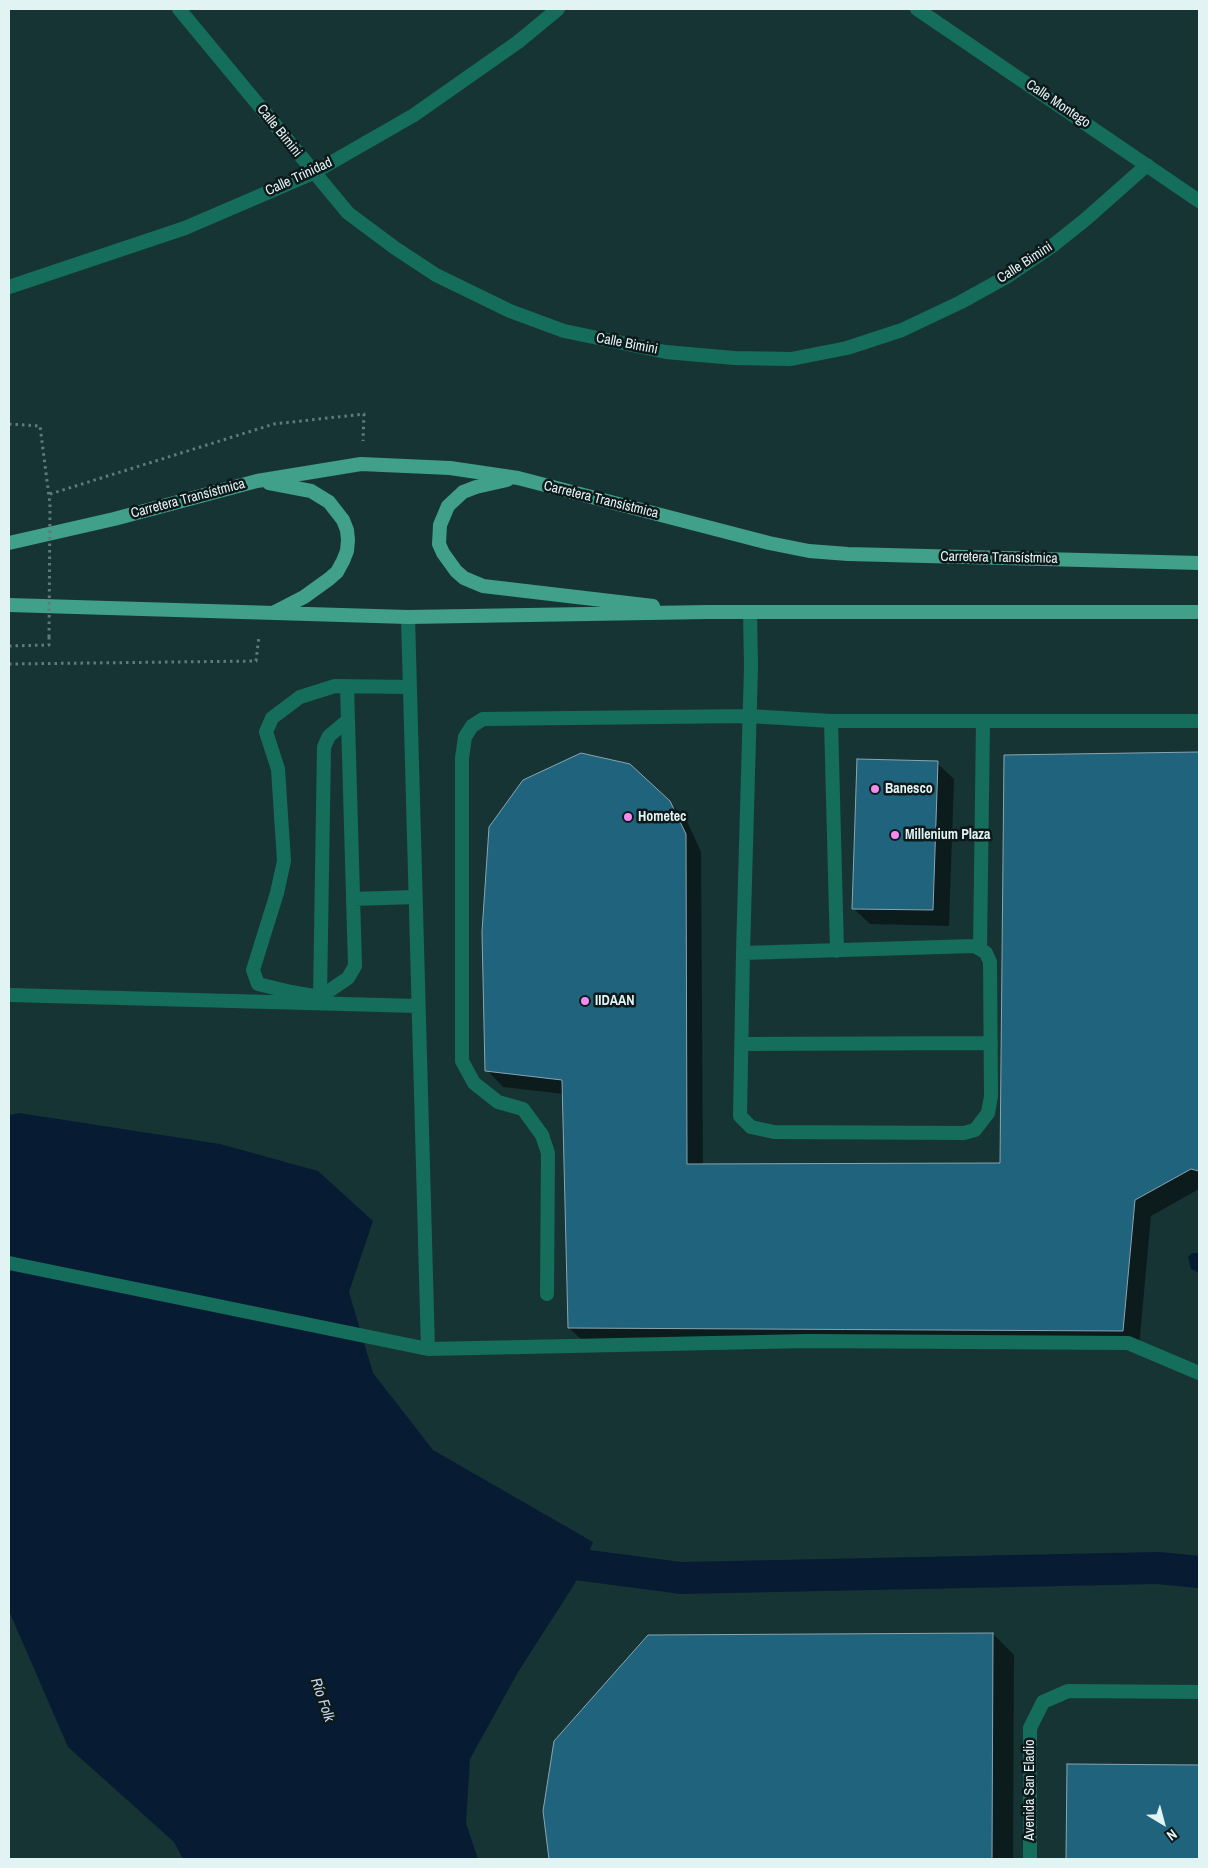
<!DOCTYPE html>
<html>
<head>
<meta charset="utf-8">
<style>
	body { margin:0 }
	#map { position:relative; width:1208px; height:1868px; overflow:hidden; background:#173435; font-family:"Archivo Narrow",sans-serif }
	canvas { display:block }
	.frame { position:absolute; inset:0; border:10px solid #e2f3f3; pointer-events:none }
	.north { position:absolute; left:1138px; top:1798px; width:50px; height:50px; -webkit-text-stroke:4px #0d191a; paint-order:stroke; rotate:143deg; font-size:14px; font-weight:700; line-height:20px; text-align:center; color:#e2f3f3 }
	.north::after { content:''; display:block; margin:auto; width:18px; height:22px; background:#e2f3f3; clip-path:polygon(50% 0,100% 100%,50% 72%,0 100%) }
</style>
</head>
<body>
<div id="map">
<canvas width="1208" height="1868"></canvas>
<div class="frame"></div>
<div class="north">N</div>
</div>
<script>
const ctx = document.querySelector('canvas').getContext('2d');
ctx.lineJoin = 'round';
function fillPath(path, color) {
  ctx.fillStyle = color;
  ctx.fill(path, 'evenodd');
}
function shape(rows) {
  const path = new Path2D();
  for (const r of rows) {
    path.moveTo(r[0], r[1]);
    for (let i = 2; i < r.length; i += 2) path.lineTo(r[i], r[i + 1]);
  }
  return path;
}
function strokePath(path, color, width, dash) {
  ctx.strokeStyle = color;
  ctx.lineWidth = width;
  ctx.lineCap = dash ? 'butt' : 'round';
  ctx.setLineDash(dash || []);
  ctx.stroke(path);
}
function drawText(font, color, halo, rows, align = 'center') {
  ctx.font = font + ' "Archivo Narrow",sans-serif';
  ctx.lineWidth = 5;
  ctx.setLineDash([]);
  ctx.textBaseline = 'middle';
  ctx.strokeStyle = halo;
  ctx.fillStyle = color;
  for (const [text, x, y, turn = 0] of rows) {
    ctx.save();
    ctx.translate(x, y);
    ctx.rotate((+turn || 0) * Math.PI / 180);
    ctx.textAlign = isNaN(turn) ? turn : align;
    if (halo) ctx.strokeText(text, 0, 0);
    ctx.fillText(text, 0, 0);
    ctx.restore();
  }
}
const water = shape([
	[19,1113,220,1144,318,1171,373,1221,349,1292,373,1373,433,1450,593,1542,574,1585,518,1672,470,1759,466,1823,478,1859,183,1859,174,1842,68,1747,9,1611,9,1115],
	[1192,1253,1199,1253,1199,1273,1191,1269,1188,1257]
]);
const shadow = shape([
	[1199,753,1199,1189,1151,1216,1139,1347,586,1344,569,1328,564,1094,503,1087,487,1070,669,802,686,819,701,852,703,1166,1001,1164,1006,757],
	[937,763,954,779,949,926,870,924,853,908],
	[993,1634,1014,1655,1013,1859,550,1859,544,1811],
	[1068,1766,1199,1766,1199,1859,1067,1859]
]);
const canal = shape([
	[582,1565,681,1578,1158,1568,1199,1572]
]);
const building = shape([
	[1199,752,1199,1171,1191,1169,1135,1200,1123,1331,568,1328,562,1080,485,1071,482,932,489,827,523,780,581,753,630,764,670,801,686,834,687,1164,1000,1163,1004,755,1199,752],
	[857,759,938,761,933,910,852,909,857,759],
	[993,1633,992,1859,549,1859,543,1811,554,1741,648,1635,993,1633],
	[1067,1764,1199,1765,1199,1859,1066,1859,1067,1764]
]);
const path = shape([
	[9,424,40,426,50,504],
	[50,494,274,424,364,414,363,441],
	[9,646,49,645,49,637],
	[9,664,256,661,259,636]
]);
const service = shape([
	[408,617,428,1349,808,1341,1128,1343,1199,1373],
	[347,686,355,966,348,978,320,997,291,992,258,984,253,970,277,893,284,861,278,769,266,732,272,718,300,697,335,686,410,687],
	[831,721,837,951],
	[353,899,415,897],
	[980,949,983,721],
	[743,953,974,946,980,949,986,953,990,962,991,1096,988,1113,975,1130,964,1133,774,1132,751,1127,740,1116,743,953,751,667,750,612],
	[9,995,418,1006],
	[320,997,324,747,329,736,348,720],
	[742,1044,991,1043],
	[9,1263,428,1349],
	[547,1294,548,1153,542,1135,523,1109,498,1102,474,1083,462,1061,462,758,465,737,472,726,483,719,749,716,831,721,1199,721],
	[1030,1859,1030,1728,1043,1702,1068,1691,1199,1692]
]);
const minor = shape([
	[179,9,348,213,395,248,436,275,510,311,564,331,666,352,734,358,791,359,847,348,902,330,961,302,1008,276,1051,247,1086,219,1147,165],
	[917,9,1199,201],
	[9,287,185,228,313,173,414,115,518,42,558,9]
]);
const primary = shape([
	[507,480,476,487,463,492,448,506,440,525,439,544,443,553,456,571,464,578,483,586,653,606],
	[269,483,311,491,329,502,343,520,347,530,348,540,347,551,343,561,337,572,329,579,304,597,273,613],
	[9,543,114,519,257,481,361,464,450,468,518,478,769,543,809,551,848,554,1199,563],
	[9,605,408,617,708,612,1199,612]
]);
const pathBridge = shape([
	[49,637,50,504]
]);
const markers = [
	[875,789,5,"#f489f0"],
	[628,817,5,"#f489f0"],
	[895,835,5,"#f489f0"],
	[585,1001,5,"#f489f0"]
];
const streetNames = [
	["Calle Montego",1058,104,34],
	["Calle Bimini",279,131,51],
	["Calle Trinidad",299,177,-25],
	["Calle Bimini",1025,263,-33],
	["Calle Bimini",627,344,11],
	["Carretera Transístmica",188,499,-15],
	["Carretera Transístmica",601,500,14],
	["Carretera Transístmica",999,558,1],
	["Avenida San Eladio",1030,1790,-90]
];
const poiNames = [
	["Banesco",885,789],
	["Hometec",638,817],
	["Millenium Plaza",905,835],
	["IIDAAN",595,1001]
];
const waterNames = [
	["Río Folk",322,1700,71]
];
fillPath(water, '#071c32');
fillPath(shadow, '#0007');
strokePath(canal, '#071c32', 32);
fillPath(building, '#20637c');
strokePath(building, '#8aa5b1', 1);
strokePath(path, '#627a7b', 3, [2.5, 4]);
strokePath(service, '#156e5c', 14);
strokePath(minor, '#156e5c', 14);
strokePath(primary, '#41a08a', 14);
strokePath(pathBridge, '#627a7b', 3, [2.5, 4]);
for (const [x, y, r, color] of markers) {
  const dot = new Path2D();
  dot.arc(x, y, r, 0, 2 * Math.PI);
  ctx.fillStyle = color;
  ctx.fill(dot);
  strokePath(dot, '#0d191a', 2);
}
drawText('14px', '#e2f3f3', '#0d191a', streetNames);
drawText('bold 14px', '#e2f3f3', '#0d191a', poiNames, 'left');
drawText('italic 15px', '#c8d8eb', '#0d191a', waterNames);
</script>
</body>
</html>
